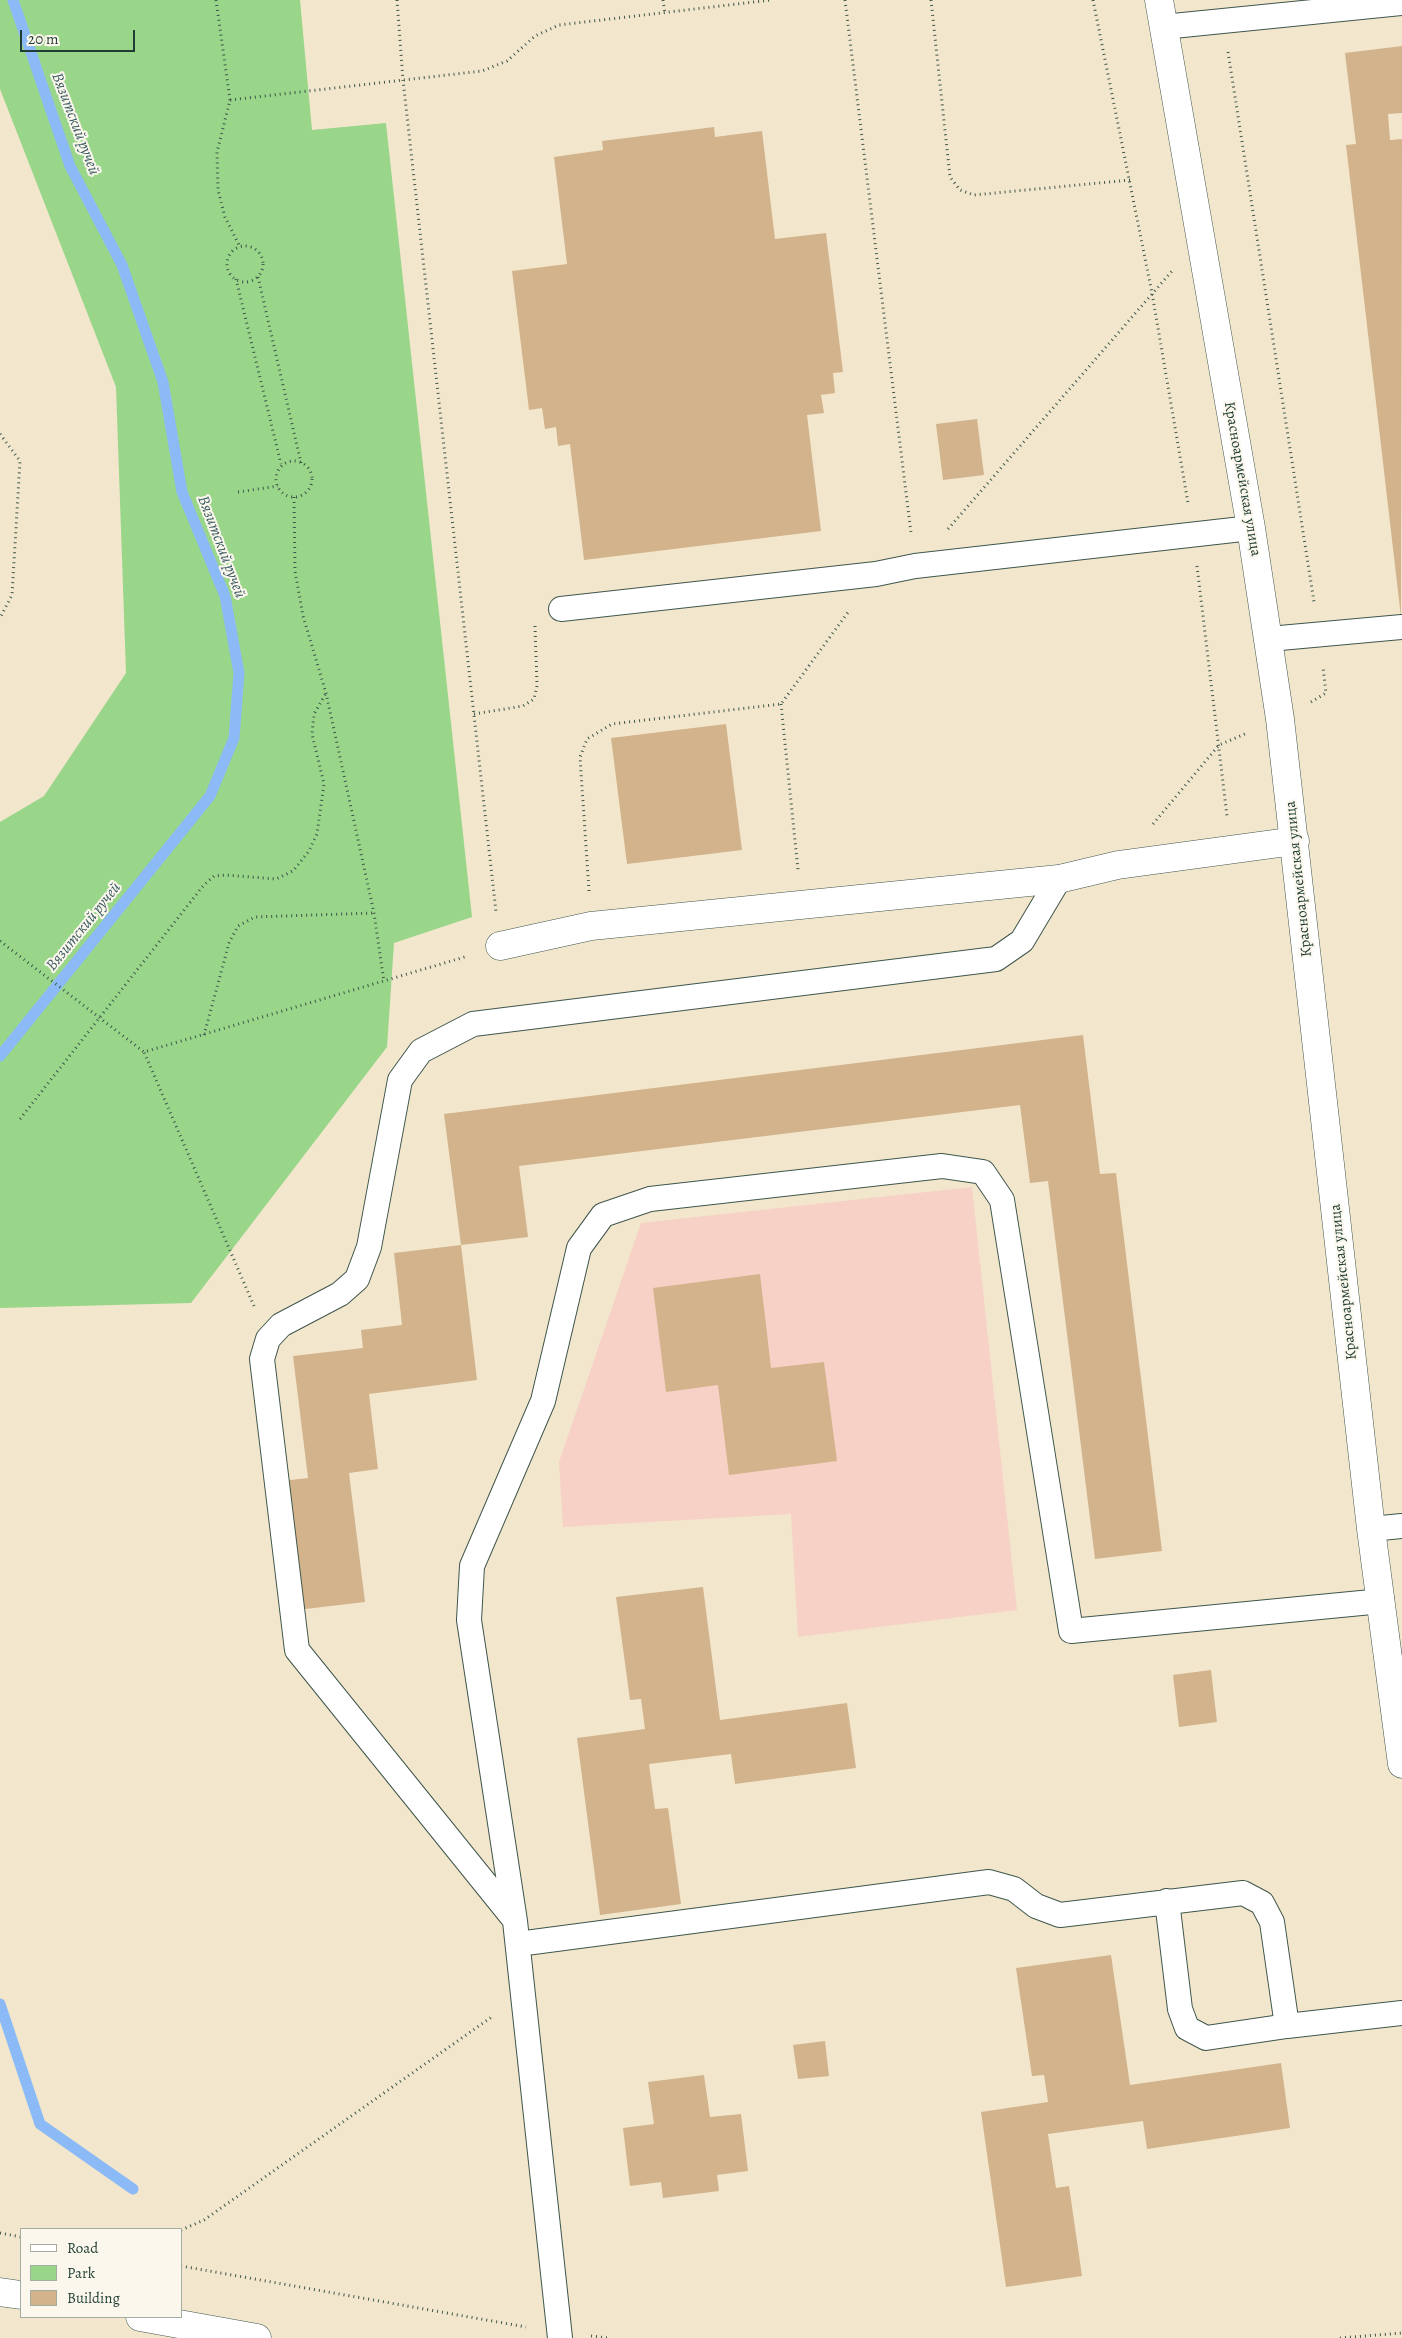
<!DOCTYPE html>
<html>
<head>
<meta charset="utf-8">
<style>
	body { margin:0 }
	#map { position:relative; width:1402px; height:2338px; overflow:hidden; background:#f2e7cd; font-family:Alegreya,serif }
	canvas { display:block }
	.legend { position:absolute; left:20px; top:2228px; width:162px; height:90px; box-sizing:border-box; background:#fbf7ec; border:1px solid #a3ada2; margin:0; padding:6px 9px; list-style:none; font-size:15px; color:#1f3d34 }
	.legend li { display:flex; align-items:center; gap:10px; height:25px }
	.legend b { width:25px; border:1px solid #a3ada2 }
	.scale { position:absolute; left:20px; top:30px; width:115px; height:22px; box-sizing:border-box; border:2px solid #1f3d34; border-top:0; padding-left:6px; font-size:15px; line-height:18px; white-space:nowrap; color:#1f3d34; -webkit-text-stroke:4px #fbf7ec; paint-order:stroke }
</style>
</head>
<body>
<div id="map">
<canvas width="1402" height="2338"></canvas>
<ul class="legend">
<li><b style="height:6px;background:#fff"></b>Road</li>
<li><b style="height:14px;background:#99d68a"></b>Park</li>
<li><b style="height:14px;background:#d2b38b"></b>Building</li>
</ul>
<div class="scale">20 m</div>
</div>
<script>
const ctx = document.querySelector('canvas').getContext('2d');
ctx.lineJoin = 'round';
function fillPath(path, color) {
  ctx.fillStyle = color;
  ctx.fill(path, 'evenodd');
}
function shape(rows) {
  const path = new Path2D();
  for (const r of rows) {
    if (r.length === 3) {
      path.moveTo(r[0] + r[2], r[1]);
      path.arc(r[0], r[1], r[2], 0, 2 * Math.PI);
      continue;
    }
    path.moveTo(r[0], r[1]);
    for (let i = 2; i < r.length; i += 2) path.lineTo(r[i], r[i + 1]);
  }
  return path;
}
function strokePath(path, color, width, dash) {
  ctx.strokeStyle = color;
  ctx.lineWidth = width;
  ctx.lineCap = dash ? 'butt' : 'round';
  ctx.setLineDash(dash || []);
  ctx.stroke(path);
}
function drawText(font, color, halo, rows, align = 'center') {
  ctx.font = font + ' Alegreya,serif';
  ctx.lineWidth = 4;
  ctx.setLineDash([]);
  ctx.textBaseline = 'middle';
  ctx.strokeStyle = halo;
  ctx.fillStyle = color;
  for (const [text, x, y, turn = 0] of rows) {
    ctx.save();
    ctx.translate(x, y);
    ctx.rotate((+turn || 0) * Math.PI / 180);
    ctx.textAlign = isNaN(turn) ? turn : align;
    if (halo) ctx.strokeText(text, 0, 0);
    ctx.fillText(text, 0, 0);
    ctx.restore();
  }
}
const built = shape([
	[972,1187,1017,1610,798,1637,791,1514,563,1527,559,1462,641,1223]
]);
const green = shape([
	[0,0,300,0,312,130,386,123,472,917,394,943,387,1047,191,1303,0,1308,0,822,44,796,126,673,116,387,0,89]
]);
const stream = shape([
	[0,1056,210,796,234,738,239,673,225,596,182,492,163,382,122,265,70,166,13,0],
	[0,2004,40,2124,133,2189]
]);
const building = shape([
	[1402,46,1402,113,1388,114,1390,140,1402,139,1401,617,1346,145,1356,144,1345,53],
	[714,127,715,137,762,131,775,239,826,233,843,372,833,373,835,393,821,395,824,413,807,415,821,531,584,560,570,444,558,446,556,427,545,429,542,408,529,410,512,271,567,264,554,157,603,150,602,141],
	[977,419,984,475,943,480,936,424],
	[726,724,742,850,627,864,611,738],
	[1083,1035,1100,1174,1116,1173,1162,1551,1095,1559,1048,1181,1030,1183,1020,1105,519,1166,528,1237,461,1245,477,1380,369,1394,378,1469,349,1473,365,1602,297,1610,282,1481,308,1478,293,1356,363,1348,361,1330,402,1325,394,1253,461,1245,444,1114],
	[760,1274,771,1368,824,1362,837,1461,729,1475,718,1385,666,1392,653,1288],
	[703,1587,720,1720,847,1703,856,1768,735,1784,731,1754,649,1764,655,1809,668,1808,681,1904,600,1915,577,1738,645,1729,641,1699,630,1700,616,1597],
	[1211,1670,1217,1722,1179,1727,1173,1675],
	[1111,1955,1130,2085,1281,2063,1290,2128,1147,2149,1143,2121,1048,2134,1056,2188,1069,2186,1082,2276,1006,2287,981,2112,1048,2102,1044,2075,1032,2076,1016,1968],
	[825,2041,829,2076,798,2079,793,2045],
	[704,2075,710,2117,741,2114,748,2171,717,2175,719,2191,663,2198,661,2182,630,2186,623,2128,654,2124,648,2082]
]);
const path = shape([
	[216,0,230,100,217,152,218,190,225,217,240,247],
	[397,0,403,80,496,912],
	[663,0,665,13],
	[845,0,911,533],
	[931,0,950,177,960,190,974,195,1130,180],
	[1093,0,1152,293,1188,503],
	[1228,52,1314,602],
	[230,100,482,71,507,61,535,36,559,25,771,0],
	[245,264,18],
	[258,277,301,463],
	[236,279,281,464],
	[0,434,20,461,12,595,0,618],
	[294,479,18],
	[238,492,278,486],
	[294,497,295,571,303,616,326,693,374,913,384,982],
	[948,529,1172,271],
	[1197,566,1227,816],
	[1311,702,1326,693,1323,667],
	[781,704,798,870],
	[474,714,523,706,534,699,537,686,535,626],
	[1153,824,1219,745,1247,733],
	[589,891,580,757,587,739,612,724,781,704,849,611],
	[204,1035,229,943,238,926,255,917,374,913],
	[20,1119,203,886,214,876,226,875,276,879,293,871,309,851,317,834,324,784,312,734,314,714,326,693],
	[254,1306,144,1052,468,956],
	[181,2230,204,2220,493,2016],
	[0,2233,21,2237],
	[181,2266,526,2327],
	[591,2336,608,2338],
	[1340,2338,1402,2333]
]);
const lane = shape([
	[1163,27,1402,3],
	[561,609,876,574,915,566,1251,528],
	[1269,639,1402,627],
	[1371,1529,1402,1526],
	[1167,1901,1180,2009,1187,2028,1206,2038,1287,2026],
	[514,1919,297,1650,262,1359,268,1339,281,1325,340,1294,357,1279,369,1247,400,1080,421,1051,473,1024,996,959,1022,941,1059,879],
	[518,1944,989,1882,1014,1889,1036,1906,1060,1915,1243,1893,1262,1903,1272,1922,1287,2026,1402,2013],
	[560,2338,515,1921,469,1620,472,1566,543,1401,579,1248,603,1215,650,1199,942,1166,983,1172,1002,1200,1071,1631,1382,1601]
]);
const street = shape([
	[500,946,591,926,1059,879,1118,865,1295,841]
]);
const secondary = shape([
	[1159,0,1251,528,1280,719,1371,1529,1402,1764],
	[0,2292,21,2295],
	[140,2317,257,2338]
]);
const pathBridge = shape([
	[0,941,144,1052]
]);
const streetNames = [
	["Красноармейская улица",1242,479,80],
	["Красноармейская улица",1299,879,-96],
	["Красноармейская улица",1344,1282,-96]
];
const waterNames = [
	["Вязитский ручей",75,124,69],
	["Вязитский ручей",221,547,69],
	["Вязитский ручей",84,927,-51]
];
fillPath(built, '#f7d1c6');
fillPath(green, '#99d68a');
strokePath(stream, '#8bbaf6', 11);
fillPath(building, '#d2b38b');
strokePath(lane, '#3f564b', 26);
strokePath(street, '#3f564b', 29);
strokePath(secondary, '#3f564b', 29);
strokePath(path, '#3f564b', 3, [1, 4]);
strokePath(lane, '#fff', 24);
strokePath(street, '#fff', 28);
strokePath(secondary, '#fff', 28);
strokePath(pathBridge, '#3f564b', 3, [1, 4]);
drawText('15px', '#1f3d34', '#fbf7ec', streetNames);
drawText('italic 16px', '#3a5c64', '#fbf7ec', waterNames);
</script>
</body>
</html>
